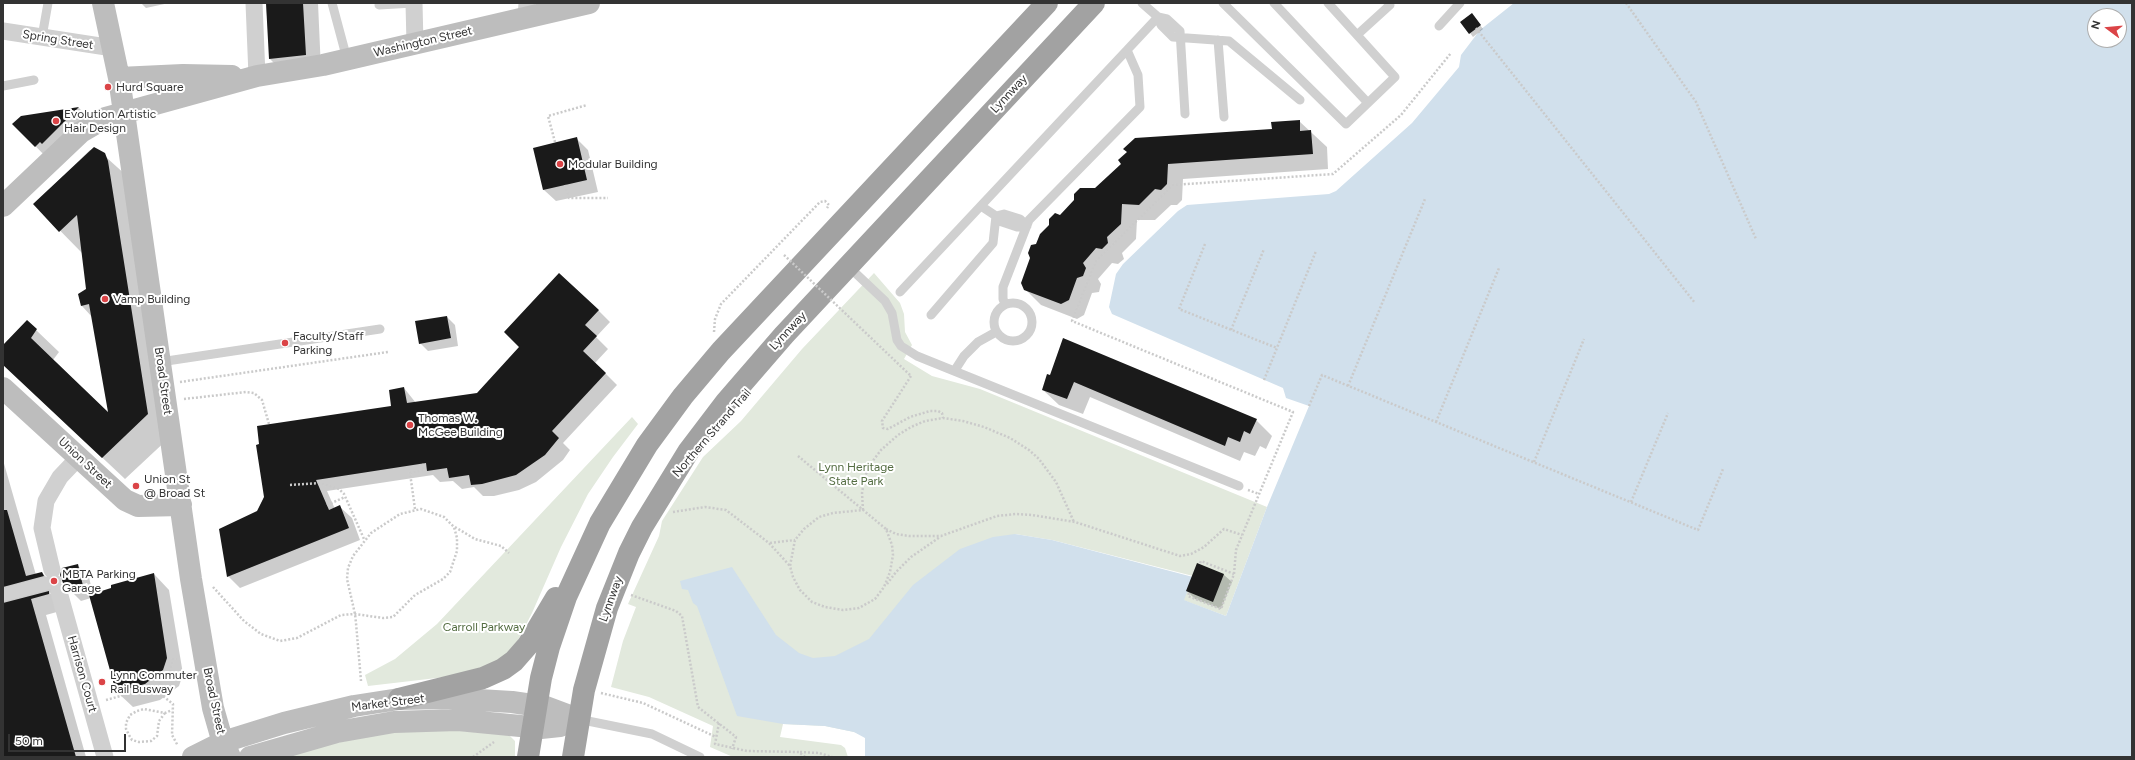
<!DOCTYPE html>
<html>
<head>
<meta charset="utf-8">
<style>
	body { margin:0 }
	#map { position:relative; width:2135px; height:760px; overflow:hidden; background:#fff; font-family:Figtree,sans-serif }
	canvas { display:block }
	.frame { position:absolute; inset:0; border:4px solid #333; pointer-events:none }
	.north { position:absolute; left:2087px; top:8px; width:40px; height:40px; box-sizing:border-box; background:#fff; border:1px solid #adadad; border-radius:50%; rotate:286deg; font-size:11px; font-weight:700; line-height:16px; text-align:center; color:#333 }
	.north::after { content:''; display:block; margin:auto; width:14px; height:18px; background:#db4447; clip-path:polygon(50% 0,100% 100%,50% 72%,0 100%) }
	.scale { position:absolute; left:8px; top:734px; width:118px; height:18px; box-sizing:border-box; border:2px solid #333; border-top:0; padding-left:5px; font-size:12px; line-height:14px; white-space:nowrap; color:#333; -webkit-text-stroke:3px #fff; paint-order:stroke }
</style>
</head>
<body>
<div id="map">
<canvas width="2135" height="760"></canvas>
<div class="frame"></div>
<div class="north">N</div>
<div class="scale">50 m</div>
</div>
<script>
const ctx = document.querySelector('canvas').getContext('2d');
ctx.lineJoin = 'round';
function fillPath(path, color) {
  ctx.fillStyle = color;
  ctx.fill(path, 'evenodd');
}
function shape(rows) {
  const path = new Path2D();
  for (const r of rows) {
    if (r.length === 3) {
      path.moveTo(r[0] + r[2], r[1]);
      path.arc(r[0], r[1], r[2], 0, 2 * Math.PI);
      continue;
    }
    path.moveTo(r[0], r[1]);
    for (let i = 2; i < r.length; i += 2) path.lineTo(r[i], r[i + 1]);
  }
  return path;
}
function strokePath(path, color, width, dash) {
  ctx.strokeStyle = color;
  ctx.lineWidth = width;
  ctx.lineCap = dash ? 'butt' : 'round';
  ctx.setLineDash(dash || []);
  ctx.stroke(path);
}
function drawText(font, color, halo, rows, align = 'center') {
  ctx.font = font + ' Figtree,sans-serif';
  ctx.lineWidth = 4;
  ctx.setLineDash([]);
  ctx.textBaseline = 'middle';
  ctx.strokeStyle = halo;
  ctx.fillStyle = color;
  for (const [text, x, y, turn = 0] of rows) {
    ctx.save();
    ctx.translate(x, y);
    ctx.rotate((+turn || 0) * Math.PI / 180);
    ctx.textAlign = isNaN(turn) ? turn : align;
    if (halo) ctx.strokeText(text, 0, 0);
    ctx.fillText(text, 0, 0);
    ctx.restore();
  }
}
const green = shape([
	[874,273,900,303,904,314,905,332,912,345,904,359,932,376,980,389,1267,507,1226,616,1183,600,1193,576,1052,540,1015,534,862,735,854,732,825,726,783,724,780,737,841,745,845,748,848,757,733,757,710,747,713,726,649,697,611,687,623,641,636,607,628,604,659,536,662,521,703,457,741,421,802,349],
	[632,417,638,424,613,457,588,494,561,547,532,613,515,646,494,666,454,676,368,686,365,675,395,659,437,624],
	[439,729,509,735,515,741,515,757,281,757,326,745,389,732]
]);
const water = shape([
	[1514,3,2132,3,2132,757,865,757,865,738,854,732,825,726,783,724,737,716,697,606,693,603,688,590,682,589,680,581,732,567,776,635,799,653,813,658,835,656,869,639,913,585,960,549,993,537,1015,534,1052,540,1193,577,1184,600,1226,616,1267,507,1309,406,1286,398,1283,388,1112,314,1109,307,1116,274,1123,264,1178,211,1187,205,1329,194,1336,191,1412,123,1459,67,1461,55,1480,30],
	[2095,16,2119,16,2119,40,2095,40]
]);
const shadow = shape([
	[141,3,169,3,146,8],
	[266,3,318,3,321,70,285,74,270,59],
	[1475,18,1483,29,1473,37,1470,33],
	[79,108,90,119,47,158,14,124,22,117],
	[1299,121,1327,147,1328,169,1183,179,1182,200,1177,205,1171,205,1155,220,1137,220,1136,239,1122,253,1124,259,1118,264,1112,263,1098,279,1101,284,1099,292,1092,293,1084,315,1077,319,1041,305,1025,289,1037,245,1060,216,1096,189,1122,164,1273,130],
	[576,138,588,150,598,192,556,201,544,190],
	[97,149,127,176,170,437,125,479,3,364,3,346,36,330,59,352,53,360,110,415,92,317,82,306,79,294,87,290,82,253,34,204,90,150],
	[598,310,610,322,596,337,608,349,595,363,617,385,563,443,570,450,563,460,536,482,519,490,494,496,483,496,474,487,462,489,453,481,440,482,433,475,327,491,335,509,340,507,352,518,360,540,240,588,228,576,254,514,260,509,265,494,392,406,404,388,416,403,478,394],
	[447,317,455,325,458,346,428,351,420,343],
	[1050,376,1256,420,1272,436,1266,449,1260,446,1255,456,1244,452,1240,461,1090,397,1083,414,1059,405,1043,390],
	[3,460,36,575,42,573,58,589,59,591,50,593,64,607,64,610,46,615,86,757,3,757],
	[1198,564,1224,575,1232,582,1221,609,1195,599,1187,591],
	[77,565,89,577,93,595,154,574,169,590,183,674,179,686,160,700,133,707,117,692,91,598,81,601,69,589],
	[87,583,88,585,72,590,72,587]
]);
const building = shape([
	[266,3,303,3,306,55,269,59],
	[1472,13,1481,25,1469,34,1460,22],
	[79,107,42,144,40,142,35,147,12,124,21,116],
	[1300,120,1300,131,1311,130,1313,154,1168,164,1167,184,1161,190,1155,189,1139,205,1122,204,1121,224,1107,237,1108,243,1102,249,1096,248,1083,263,1086,268,1083,276,1077,278,1069,300,1061,304,1024,290,1021,283,1030,258,1028,253,1031,245,1036,244,1040,234,1049,225,1049,219,1055,213,1060,215,1074,200,1074,194,1080,188,1095,188,1121,164,1118,160,1127,152,1123,149,1135,138,1272,129,1271,122],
	[577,137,587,180,543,190,533,148],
	[94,147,105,153,108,161,148,414,102,458,3,365,3,345,27,320,37,329,31,338,108,412,89,304,81,306,78,294,86,289,77,215,59,232,33,204],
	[559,273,599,310,585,325,597,336,583,351,606,373,552,431,559,438,545,455,516,475,482,484,471,485,469,475,449,478,447,468,427,471,426,463,316,480,329,510,340,505,349,528,227,577,219,529,257,511,264,497,256,445,259,444,257,426,391,406,389,390,404,387,407,403,477,393,519,347,504,332],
	[447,316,451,338,419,344,415,321],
	[1063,338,1257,419,1250,434,1244,431,1240,442,1228,437,1225,446,1074,382,1067,399,1042,390,1047,374,1050,375],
	[3,510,7,510,26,576,42,572,44,576,3,587],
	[1197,563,1224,574,1213,602,1186,591],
	[78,564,83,586,69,589,63,583,60,575,62,568],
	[154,573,167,658,163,670,145,684,116,692,89,595,111,588,111,585],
	[49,591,49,594,31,599,76,757,3,757,3,603]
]);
const path = shape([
	[1626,3,1696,102,1756,239],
	[1476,28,1695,303],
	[555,142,548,116,587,105],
	[565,185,569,198,608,198],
	[1205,244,1179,309,1277,348],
	[1231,330,1264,249],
	[714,332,715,319,721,304,820,202,825,201,829,205,827,208],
	[911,376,882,421,883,428,888,429,910,417,930,411,938,411,942,413,943,418],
	[1264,380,1316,251],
	[180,382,388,352],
	[1348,386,1425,199],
	[184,399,246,392,254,393,262,400,269,424],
	[1309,406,1322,375,1698,530,1723,469],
	[1436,422,1499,268],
	[798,456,886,529,892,545,893,555,890,572,884,587,875,599,859,608,843,610,825,607,812,602,800,590,793,577,790,566,795,540,804,529,819,517,833,513,863,510],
	[1534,462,1584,339],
	[290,485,320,483,339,489,344,494,364,539],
	[1248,490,1259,494],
	[1631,502,1668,413],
	[327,505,345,497],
	[415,509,410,473,424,470,422,464],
	[863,510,862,493,865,476,872,462,881,450,898,435,911,427,925,421,943,418,963,421,984,427,1010,438,1029,450,1039,459,1056,482,1074,522],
	[673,512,705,507,726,510,769,543,790,566],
	[455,527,475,539,501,546,509,553],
	[886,529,896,534,909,536,941,536,997,516,1016,514,1032,515,1075,522,1180,556,1191,554,1204,547,1224,529,1242,535],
	[770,543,795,540],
	[1200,563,1201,561,1234,574],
	[887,584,896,572,911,557,940,537],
	[213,587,244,621,261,634,280,641,297,638,341,615,355,614,383,618,393,617,415,595,443,579,450,572,457,551,457,538,454,527,444,517,421,509,400,514,371,533,353,556,348,568,347,579,355,614,356,623,361,681],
	[1189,593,1188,596,1221,609,1234,574,1236,550,1293,412,1072,321,1096,261,1173,185,1333,174,1401,115,1451,53],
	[631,595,676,611,682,616,698,707,736,737,732,749],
	[157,686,163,696,173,704,172,735,178,746],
	[601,693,643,703,716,737],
	[106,700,157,686,169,673,173,659,177,659],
	[165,713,159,721,157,736,151,741,139,742,132,740,129,735,126,729,126,723,130,715,137,711,144,709,165,713,172,710],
	[719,723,715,744,747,751,799,752,805,757],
	[800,752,819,753,832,757],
	[473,757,494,742]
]);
const service = shape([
	[332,3,347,59],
	[1223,3,1346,124,1395,77,1328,3],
	[1274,3,1368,103],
	[379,5,413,3],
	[1158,17,1161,25,1173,37,1229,41,1300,100],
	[1158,17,1167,19,1180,31,1185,114],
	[1439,26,1460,3],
	[1357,35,1390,5,1388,3],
	[42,37,48,3],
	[1218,40,1224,117],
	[3,86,34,80],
	[996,216,1004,214,1020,219,1027,226],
	[996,216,1002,222,1017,227,1027,226],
	[848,266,885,301,892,313,897,340,901,346,917,356,1239,486],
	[900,292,1158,17,1142,3],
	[1013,322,19],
	[1005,304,1003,299,1003,287,1029,220,1140,107,1138,75,1127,50],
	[931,315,993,243,996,216,981,206],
	[160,362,380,329],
	[955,370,964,356,978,342,996,332],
	[578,719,652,734,700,757]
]);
const pedestrian = shape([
	[3,595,55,581]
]);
const minor = shape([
	[254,3,257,76],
	[414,3,415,44],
	[526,18,527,3],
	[3,31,113,48],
	[52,570,42,528,46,501,60,477,79,457],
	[59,592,105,757]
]);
const secondary = shape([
	[103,3,119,78,191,579,213,708,221,736,230,757],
	[119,78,183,75,232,76],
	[3,206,81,132,105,118,257,76,323,65,589,3],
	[3,388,125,500,138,506,181,505],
	[193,757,223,742,284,723,354,706,399,699,445,698,512,702,546,707,578,719],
	[250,757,337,732,394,722,458,720,541,728,560,726,578,719]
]);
const trunk = shape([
	[399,699,483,678,503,669,514,661,528,645,556,598],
	[528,757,541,678,549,647,566,597,600,523,647,445,683,396,721,351,1047,3],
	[573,757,584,690,607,608,629,553,642,527,688,452,726,402,784,335,1094,3]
]);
const pathBridge = shape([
	[784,255,911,376]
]);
const markers = [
	[108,87,4,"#db4447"],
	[56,121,4,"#db4447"],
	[560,164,4,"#db4447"],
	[105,299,4,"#db4447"],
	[285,343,4,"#db4447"],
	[410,425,4,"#db4447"],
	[136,486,4,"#db4447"],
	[54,581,4,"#db4447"],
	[102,682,4,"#db4447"]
];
const streetNames = [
	["Spring Street",58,40,9],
	["Washington Street",423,42,-13],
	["Lynnway",1009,94,-47],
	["Lynnway",788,331,-47],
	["Broad Street",163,381,82],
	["Northern Strand Trail",712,433,-49],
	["Union Street",85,463,43],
	["Lynnway",611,599,-70],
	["Harrison Court",82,674,74],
	["Broad Street",214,701,78],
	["Market Street",388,703,-7]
];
const poiNames = [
	["Hurd Square",116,87],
	["Evolution Artistic",64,114],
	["Hair Design",64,128],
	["Modular Building",568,164],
	["Vamp Building",113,299],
	["Faculty/Staff",293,336],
	["Parking",293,350],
	["Thomas W.",418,418],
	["McGee Building",418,432],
	["Union St",144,479],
	["@ Broad St",144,493],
	["MBTA Parking",62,574],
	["Garage",62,588],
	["Lynn Commuter",110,675],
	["Rail Busway",110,689]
];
const parkNames = [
	["Lynn Heritage",856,467],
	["State Park",856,481],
	["Carroll Parkway",484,627]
];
fillPath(green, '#e2e9dd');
fillPath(water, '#d1e0ec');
fillPath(shadow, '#0003');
fillPath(building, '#1a1a1a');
strokePath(path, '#cacaca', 2.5, [2, 2]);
strokePath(service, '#d0d0d0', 9);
strokePath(pedestrian, '#d0d0d0', 13);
strokePath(minor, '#d0d0d0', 17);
strokePath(secondary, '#bdbdbd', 22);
strokePath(trunk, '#a2a2a2', 22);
strokePath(pathBridge, '#cacaca', 2.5, [2, 2]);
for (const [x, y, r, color] of markers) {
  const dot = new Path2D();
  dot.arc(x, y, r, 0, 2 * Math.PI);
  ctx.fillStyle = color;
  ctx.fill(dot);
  strokePath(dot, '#fff', 1.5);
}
drawText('12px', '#333', '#fff', streetNames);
drawText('12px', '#333', '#fff', poiNames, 'left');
drawText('12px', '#546d42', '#fff', parkNames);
</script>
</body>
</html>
